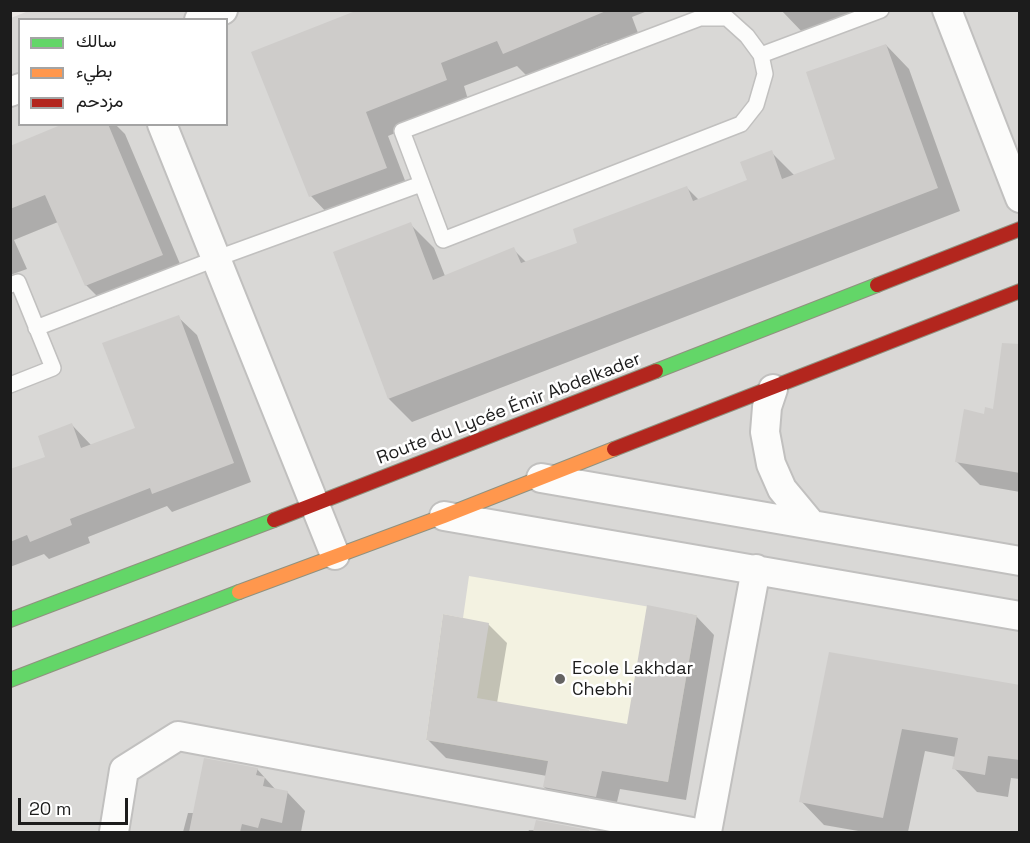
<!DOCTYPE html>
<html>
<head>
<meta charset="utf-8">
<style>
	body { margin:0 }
	#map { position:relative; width:1030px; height:843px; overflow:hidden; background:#eae8e5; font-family:"Space Grotesk",Vazirmatn,sans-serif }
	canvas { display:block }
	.frame { position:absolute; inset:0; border:12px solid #1c1c1c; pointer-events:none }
	.legend { position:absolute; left:18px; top:18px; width:210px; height:108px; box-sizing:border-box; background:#fff; border:2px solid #a4a4a4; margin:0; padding:8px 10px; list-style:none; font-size:18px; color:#1c1c1c }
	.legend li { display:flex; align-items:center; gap:12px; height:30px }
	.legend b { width:30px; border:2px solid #a4a4a4 }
	.scale { position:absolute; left:18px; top:798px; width:110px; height:27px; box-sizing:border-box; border:3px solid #1c1c1c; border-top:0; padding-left:8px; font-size:18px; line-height:21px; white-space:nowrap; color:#1c1c1c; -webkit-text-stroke:4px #fff; paint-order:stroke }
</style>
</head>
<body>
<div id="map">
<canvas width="1030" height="843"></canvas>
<div class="frame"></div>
<ul class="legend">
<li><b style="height:8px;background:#63d668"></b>سالك</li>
<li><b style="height:8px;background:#ff974d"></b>بطيء</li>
<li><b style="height:8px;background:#b3261e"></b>مزدحم</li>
</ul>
<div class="scale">20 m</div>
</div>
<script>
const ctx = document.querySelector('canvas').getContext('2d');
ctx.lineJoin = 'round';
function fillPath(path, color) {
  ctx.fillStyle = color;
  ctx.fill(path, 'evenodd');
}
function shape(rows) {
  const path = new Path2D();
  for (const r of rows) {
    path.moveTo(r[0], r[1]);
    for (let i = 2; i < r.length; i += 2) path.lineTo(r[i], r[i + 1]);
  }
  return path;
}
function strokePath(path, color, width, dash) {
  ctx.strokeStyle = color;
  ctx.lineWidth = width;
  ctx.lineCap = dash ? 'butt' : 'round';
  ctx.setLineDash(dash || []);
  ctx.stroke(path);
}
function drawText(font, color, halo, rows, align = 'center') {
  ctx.font = font + ' "Space Grotesk",sans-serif';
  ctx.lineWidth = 5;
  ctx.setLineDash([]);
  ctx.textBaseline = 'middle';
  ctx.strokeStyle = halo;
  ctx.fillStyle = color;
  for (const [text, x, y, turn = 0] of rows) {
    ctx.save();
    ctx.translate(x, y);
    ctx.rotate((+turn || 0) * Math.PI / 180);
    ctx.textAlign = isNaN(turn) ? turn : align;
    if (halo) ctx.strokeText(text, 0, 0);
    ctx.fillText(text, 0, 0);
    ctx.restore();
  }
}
const residential = shape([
	[31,10,1019,11,1019,832,11,832,11,18],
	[20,20,226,20,226,124,20,124]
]);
const education = shape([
	[469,576,697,615,668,782,426,740,443,614,463,618]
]);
const shadow = shape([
	[362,10,650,10,632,17,638,33,609,45,607,43,528,77,517,66,464,86,469,103,388,136,409,191,334,220,311,196],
	[781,10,867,10,806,36],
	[886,45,909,69,960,211,412,422,389,399,335,253,410,224,434,248,445,276,513,249,527,263,579,244,687,188,699,200,749,181,771,152,795,176,837,160],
	[67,124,115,124,125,134,186,278,110,309,86,285,58,222,14,240,27,269,10,275,10,147],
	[178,317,197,335,251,482,172,512,167,506,88,537,90,543,49,559,44,554,10,567,10,471,47,458,72,425,91,445,136,429],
	[1020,385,1020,492,980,485,957,462,985,415,994,410],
	[696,616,714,635,686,800,620,789,614,815,563,805,544,787,547,776,446,758,427,739,488,624,507,643,497,703,629,725],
	[831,654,1020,686,1020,779,1011,778,1008,797,977,792,954,768,956,757,925,751,908,832,864,832,824,825,801,801],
	[257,769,275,789,287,792,305,811,301,832,183,832,188,813,194,813],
	[10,830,25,832,10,832],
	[529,830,589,831,590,832,528,832]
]);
const building = shape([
	[358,10,606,10,606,11,503,54,497,41,441,63,447,80,366,112,387,168,309,197,251,52],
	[886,44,938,188,388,399,333,252,411,222,433,280,514,247,521,263,577,243,573,229,687,186,693,201,747,180,740,162,772,150,782,179,835,159,806,72],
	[63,124,108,124,163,255,85,286,45,195,10,209,10,146],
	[179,315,234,463,152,494,150,488,70,519,72,525,30,542,27,535,10,542,10,469,45,457,38,436,72,423,81,448,135,428,102,343],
	[1002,343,1020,344,1020,473,955,462,964,409,984,414,985,407,993,409],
	[647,605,697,615,668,782,602,771,596,797,543,787,548,761,426,740,443,614,489,623,477,698,627,724],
	[829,652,1020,685,1020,760,988,756,985,775,952,769,958,738,902,729,883,818,799,802],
	[204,758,258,768,256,775,265,777,263,786,288,791,282,823,261,818,258,828,242,824,240,832,189,832],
	[536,820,589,830,589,832,533,832]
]);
const lane = shape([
	[700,18,727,18,747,36,761,55,765,74,756,105,741,124,443,240,402,131,700,18],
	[761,55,881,10],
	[10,285,18,282,53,368,10,385],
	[36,328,215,259,421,184]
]);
const street = shape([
	[947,10,1020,198],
	[199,20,223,10],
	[10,92,20,88],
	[162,124,335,555],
	[773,389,767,407,765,432,771,464,782,489,811,524],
	[541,478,1020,561],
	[444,516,1020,616],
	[114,832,124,770,178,736,692,832],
	[707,832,756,569]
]);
const fast = shape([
	[656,371,877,285],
	[10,620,274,520],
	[10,680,239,592]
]);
const slow = shape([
	[239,592,444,516,614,449]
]);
const jam = shape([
	[877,285,1020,229],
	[614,449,1020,291],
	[274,520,656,371]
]);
const markers = [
	[560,679,6,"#646362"]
];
const streetNames = [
	["Route du Lycée Émir Abdelkader",509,409,-21]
];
const poiNames = [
	["Ecole Lakhdar",572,669],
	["Chebhi",572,690]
];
fillPath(residential, '#d9d8d6');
fillPath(education, '#f3f2e1');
fillPath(shadow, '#0003');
fillPath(building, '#ceccca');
strokePath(lane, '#c1c0bf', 18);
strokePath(street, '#c1c0bf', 32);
strokePath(fast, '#90917f', 16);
strokePath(slow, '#90917f', 16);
strokePath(jam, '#90917f', 16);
strokePath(lane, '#fcfcfb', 15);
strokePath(street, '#fcfcfb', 28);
strokePath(fast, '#63d668', 14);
strokePath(slow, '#ff974d', 14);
strokePath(jam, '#b3261e', 14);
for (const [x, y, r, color] of markers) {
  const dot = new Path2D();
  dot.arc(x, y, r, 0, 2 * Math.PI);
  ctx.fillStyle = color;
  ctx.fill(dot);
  strokePath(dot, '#fff', 2);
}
drawText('18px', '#1c1c1c', '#fff', streetNames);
drawText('18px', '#1c1c1c', '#fff', poiNames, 'left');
</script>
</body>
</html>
